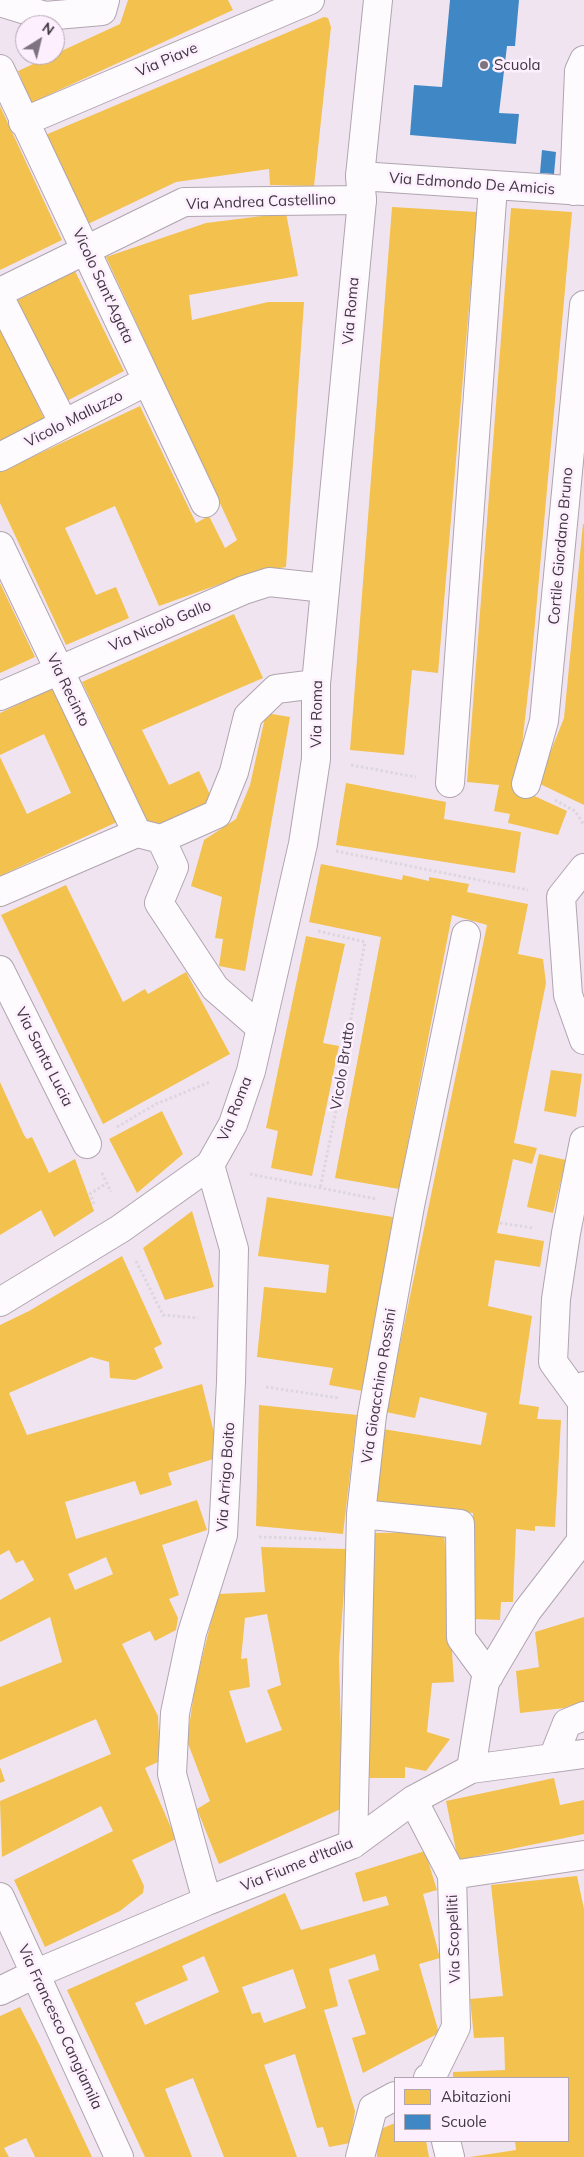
<!DOCTYPE html>
<html>
<head>
<meta charset="utf-8">
<style>
	body { margin:0 }
	#map { position:relative; width:584px; height:2157px; overflow:hidden; background:#f1e4f1; font-family:Mulish,sans-serif }
	canvas { display:block }
	.legend { position:absolute; left:394px; top:2077px; width:175px; height:65px; box-sizing:border-box; background:#fdeffe; border:1px solid #b1a5b2; margin:0; padding:6px 9px; list-style:none; font-size:15px; color:#403741 }
	.legend li { display:flex; align-items:center; gap:10px; height:25px }
	.legend b { width:25px; border:1px solid #b1a5b2 }
	.north { position:absolute; left:15px; top:15px; width:50px; height:50px; box-sizing:border-box; background:#fdeffe; border:1px solid #b1a5b2; border-radius:50%; rotate:36deg; font-size:14px; font-weight:700; line-height:20px; text-align:center; color:#403741 }
	.north::after { content:''; display:block; margin:auto; width:18px; height:22px; background:#7e747f; clip-path:polygon(50% 0,100% 100%,50% 72%,0 100%) }
</style>
</head>
<body>
<div id="map">
<canvas width="584" height="2157"></canvas>
<ul class="legend">
<li><b style="height:14px;background:#f2c14e"></b>Abitazioni</li>
<li><b style="height:14px;background:#3f88c5"></b>Scuole</li>
</ul>
<div class="north">N</div>
</div>
<script>
const ctx = document.querySelector('canvas').getContext('2d');
ctx.lineJoin = 'round';
function fillPath(path, color) {
  ctx.fillStyle = color;
  ctx.fill(path, 'evenodd');
}
function shape(rows) {
  const path = new Path2D();
  for (const r of rows) {
    path.moveTo(r[0], r[1]);
    for (let i = 2; i < r.length; i += 2) path.lineTo(r[i], r[i + 1]);
  }
  return path;
}
function strokePath(path, color, width, dash) {
  ctx.strokeStyle = color;
  ctx.lineWidth = width;
  ctx.lineCap = dash ? 'butt' : 'round';
  ctx.setLineDash(dash || []);
  ctx.stroke(path);
}
function drawText(font, color, halo, rows, align = 'center') {
  ctx.font = font + ' Mulish,sans-serif';
  ctx.lineWidth = 5;
  ctx.setLineDash([]);
  ctx.textBaseline = 'middle';
  ctx.strokeStyle = halo;
  ctx.fillStyle = color;
  for (const [text, x, y, turn = 0] of rows) {
    ctx.save();
    ctx.translate(x, y);
    ctx.rotate((+turn || 0) * Math.PI / 180);
    ctx.textAlign = isNaN(turn) ? turn : align;
    if (halo) ctx.strokeText(text, 0, 0);
    ctx.fillText(text, 0, 0);
    ctx.restore();
  }
}
const homes = shape([
	[128,0,228,0,233,10,31,103,18,71,120,24],
	[324,17,328,18,331,27,314,186,270,185,269,169,176,182,88,224,43,136],
	[0,106,62,240,0,270],
	[392,207,477,212,438,673,412,670,404,755,350,750],
	[511,208,572,212,531,667,517,788,567,811,558,835,508,823,510,814,494,811,499,785,467,782],
	[286,213,298,276,189,295,192,320,268,302,304,302,286,567,251,573,159,606,115,506,65,528,96,595,116,587,129,618,66,645,0,503,0,472,140,406,196,523,209,516,225,548,237,540,106,257,206,223],
	[75,271,124,371,63,403,14,302],
	[0,328,45,420,0,442],
	[583,524,584,524,584,805,538,783,564,718],
	[0,583,35,657,0,673],
	[234,614,263,678,142,730,169,785,199,771,213,801,151,829,82,682],
	[53,688,117,822,0,876,0,757,27,814,71,793,44,734,0,755,0,713],
	[266,713,290,717,245,971,219,966,223,939,215,938,222,897,191,886,204,840,236,819,250,785],
	[346,783,446,802,444,819,521,832,515,873,336,845],
	[321,864,402,880,403,875,429,881,429,877,469,884,467,892,528,904,518,954,543,959,546,983,514,1143,537,1148,532,1164,513,1159,497,1233,544,1241,540,1267,495,1260,488,1306,532,1316,519,1404,539,1407,537,1419,561,1420,555,1527,535,1526,535,1531,516,1529,513,1602,501,1602,500,1620,472,1619,473,1513,374,1503,383,1429,481,1445,487,1413,420,1397,415,1418,386,1412,487,925,452,915,399,1189,335,1178,381,937,309,922],
	[66,885,123,1002,145,989,148,994,186,972,230,1054,103,1124,1,915],
	[306,936,345,944,323,1043,339,1046,312,1176,271,1168,278,1131,266,1128],
	[551,1070,582,1074,576,1117,544,1111],
	[0,1082,24,1135,27,1139,32,1137,49,1173,75,1159,94,1211,54,1237,41,1210,0,1235],
	[162,1111,183,1154,137,1193,109,1139],
	[539,1154,566,1160,553,1213,527,1207],
	[267,1197,393,1217,363,1391,329,1385,333,1368,257,1357,264,1287,326,1293,329,1265,258,1256],
	[192,1211,214,1287,165,1300,143,1248],
	[122,1256,162,1344,154,1348,163,1368,135,1380,110,1378,109,1362,91,1357,9,1393,27,1435,202,1384,220,1457,168,1473,172,1485,140,1495,135,1481,65,1502,76,1539,197,1500,207,1530,162,1545,179,1595,169,1599,178,1618,176,1630,155,1641,150,1631,122,1644,158,1716,160,1761,145,1768,176,1839,132,1860,144,1886,143,1893,120,1911,45,1947,14,1880,113,1831,101,1806,2,1857,0,1801,111,1754,96,1719,0,1760,0,1687,62,1662,50,1617,0,1642,0,1600,34,1580,23,1560,16,1563,9,1550,0,1555,0,1325,29,1311],
	[106,1557,113,1574,75,1590,68,1574],
	[259,1405,357,1415,343,1534,256,1526],
	[444,1532,454,1682,432,1683,427,1732,450,1739,426,1771,405,1767,405,1778,368,1778,372,1533],
	[261,1547,347,1549,339,1658,343,1808,219,1864,197,1809,210,1801,187,1741,195,1686,218,1594,265,1592],
	[267,1614,281,1685,267,1690,282,1730,246,1743,229,1691,250,1687,247,1658,241,1659,245,1618],
	[584,1617,584,1701,564,1708,520,1713,516,1671,539,1667,535,1632],
	[0,1767,5,1781,0,1783],
	[554,1778,560,1805,584,1800,584,1834,458,1860,446,1801],
	[425,1851,437,1890,423,1894,440,1958,419,1964,439,2033,363,2073,352,2038,366,2034,348,1980,379,1970,375,1954,329,1969,338,2006,324,2010,355,2111,350,2143,329,2147,323,2127,317,2128,295,2054,264,2065,297,2157,224,2157,193,2078,165,2089,192,2157,145,2157,67,1990,285,1893,301,1930,389,1905,386,1896,363,1902,355,1873],
	[204,1956,219,1992,145,2025,135,2003,188,1980,182,1966],
	[293,1969,306,2008,264,2023,260,2012,252,2014,242,1987],
	[577,1876,584,1909,584,2157,470,2157,516,2150,515,2141,568,2141,568,2078,453,2078,453,2072,505,2070,504,2037,474,2038,470,1999,503,1996,491,1885],
	[20,2007,40,2046,92,2157,35,2157,26,2138,4,2148,9,2157,0,2157,0,2016],
	[395,2123,395,2141,426,2141,429,2157,377,2157,376,2131]
]);
const schools = shape([
	[450,0,519,0,515,46,507,46,499,113,519,114,516,144,410,135,414,85,442,87],
	[542,150,556,152,554,174,540,173]
]);
const path = shape([
	[351,765,416,777],
	[555,800,575,811,584,825],
	[336,851,528,890],
	[318,931,365,942,348,1034,349,1047,320,1189],
	[117,1127,156,1104,210,1082],
	[102,1173,111,1192],
	[250,1174,376,1199],
	[94,1204,90,1194,107,1183],
	[500,1223,533,1228],
	[136,1261,163,1315,198,1318],
	[266,1387,339,1398],
	[259,1537,325,1539]
]);
const minor = shape([
	[0,2,45,16,102,11,105,0],
	[0,69,205,503],
	[23,122,310,0],
	[360,176,584,191],
	[574,191,579,71,584,60],
	[0,292,184,202,362,200],
	[0,298,64,424],
	[0,457,147,381],
	[0,546,137,833],
	[0,696,244,590,269,582,325,588],
	[450,783,493,186],
	[526,784,544,721,584,305],
	[161,839,174,867,159,903,215,988,261,1028],
	[584,868,561,897,568,995,584,1040],
	[0,892,137,833,161,839,217,814,234,772,248,716,276,689,316,684],
	[0,970,87,1144],
	[582,1402,553,1362,556,1299,566,1233,584,1141],
	[361,1514,460,1524,461,1638,489,1676],
	[553,1758,584,1754],
	[471,1769,485,1682,527,1611,581,1541,582,1402,584,1386],
	[413,1800,452,1875,456,2027,432,2076,428,2078],
	[353,1844,361,1514,372,1415,410,1206,466,935],
	[452,1875,584,1855],
	[0,1897,119,2157],
	[207,1901,172,1774,175,1713,192,1633,223,1535,231,1382,234,1249,210,1165],
	[0,1991,37,1973,207,1901,353,1844,413,1800,471,1769,553,1758,567,1723,584,1716],
	[446,2141,450,2157],
	[360,2157,373,2108,395,2096]
]);
const secondary = shape([
	[0,1302,120,1229,210,1165,233,1124,251,1071,303,844,316,759,316,684,362,200,360,176,378,0]
]);
const markers = [
	[484,65,5,"#7e747f"]
];
const streetNames = [
	["Via Piave",167,60,-23],
	["Via Edmondo De Amicis",472,184,4],
	["Via Andrea Castellino",261,202,-2],
	["Vicolo Sant'Agata",103,286,65],
	["Via Roma",351,311,-85],
	["Vicolo Malluzzo",74,419,-27],
	["Cortile Giordano Bruno",561,546,-85],
	["Via Nicolò Gallo",160,626,-23],
	["Via Recinto",68,690,64],
	["Via Roma",317,714,-89],
	["Via Santa Lucia",44,1057,63],
	["Vicolo Brutto",343,1066,-81],
	["Via Roma",235,1109,-68],
	["Via Gioacchino Rossini",379,1386,-81],
	["Via Arrigo Boito",226,1477,-86],
	["Via Fiume d'Italia",297,1865,-22],
	["Via Scopelliti",454,1939,-92],
	["Via Francesco Cangiamila",60,2027,65]
];
const poiNames = [
	["Scuola",494,65]
];
fillPath(homes, '#f2c14e');
fillPath(schools, '#3f88c5');
strokePath(minor, '#afa5af', 30);
strokePath(secondary, '#afa5af', 30);
strokePath(path, '#dcd7dc', 3, [2.5, 2.5]);
strokePath(minor, '#fdfbfd', 28);
strokePath(secondary, '#fdfbfd', 28);
for (const [x, y, r, color] of markers) {
  const dot = new Path2D();
  dot.arc(x, y, r, 0, 2 * Math.PI);
  ctx.fillStyle = color;
  ctx.fill(dot);
  strokePath(dot, '#fdeffe', 2);
}
drawText('15px', '#403741', '#fdeffe', streetNames);
drawText('15px', '#403741', '#fdeffe', poiNames, 'left');
</script>
</body>
</html>
